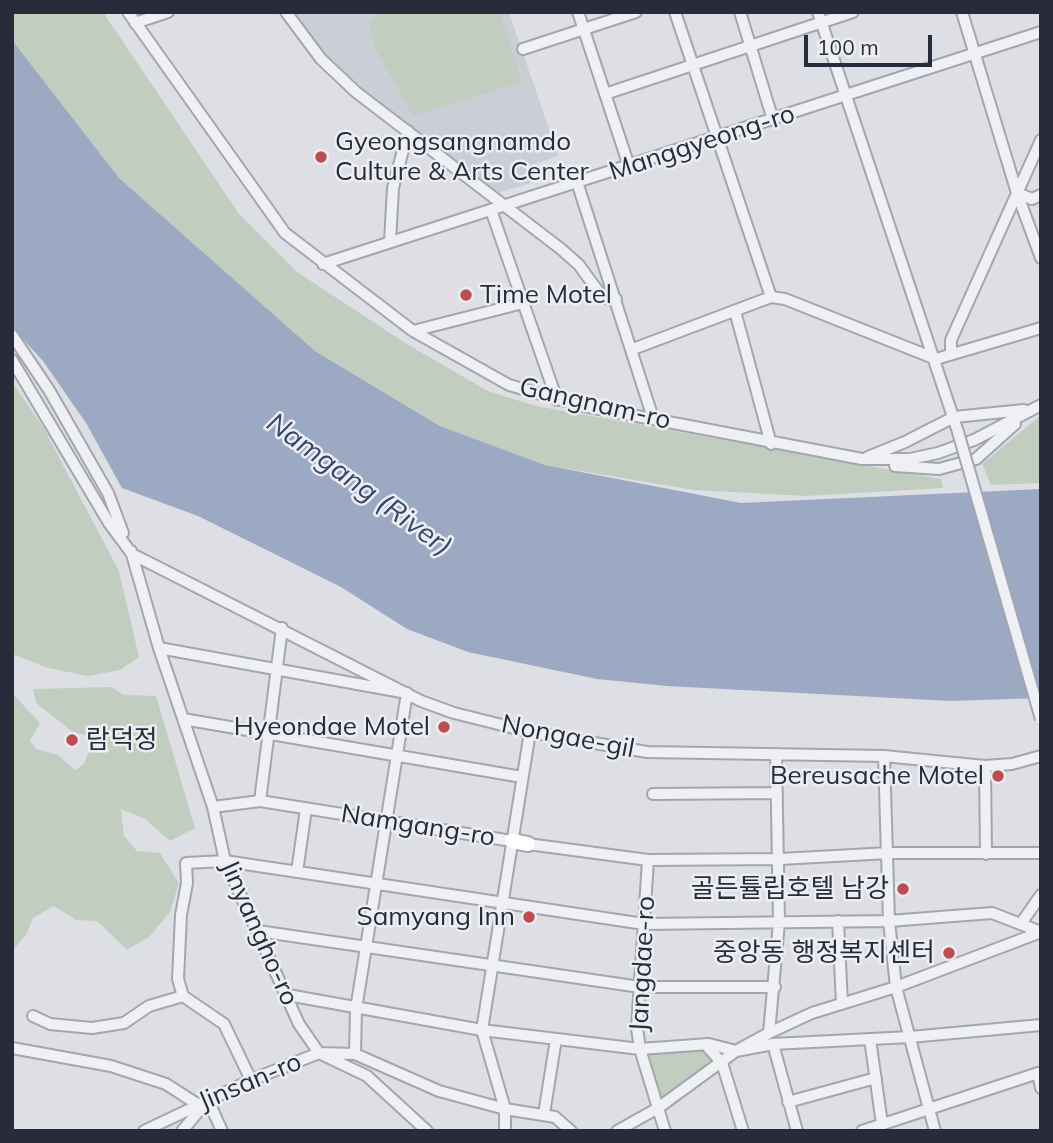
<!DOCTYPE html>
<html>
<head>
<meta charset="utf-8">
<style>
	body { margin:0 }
	#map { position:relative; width:1053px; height:1143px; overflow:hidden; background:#dddfe5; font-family:Mulish,sans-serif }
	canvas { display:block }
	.frame { position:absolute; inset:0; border:14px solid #282c3a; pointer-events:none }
	.scale { position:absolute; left:804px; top:35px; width:128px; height:32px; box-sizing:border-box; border:4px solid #282c3a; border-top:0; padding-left:9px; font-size:21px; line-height:24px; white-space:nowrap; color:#282c3a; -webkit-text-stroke:5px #eceef3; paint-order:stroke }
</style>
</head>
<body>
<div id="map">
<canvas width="1053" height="1143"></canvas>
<div class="frame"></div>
<div class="scale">100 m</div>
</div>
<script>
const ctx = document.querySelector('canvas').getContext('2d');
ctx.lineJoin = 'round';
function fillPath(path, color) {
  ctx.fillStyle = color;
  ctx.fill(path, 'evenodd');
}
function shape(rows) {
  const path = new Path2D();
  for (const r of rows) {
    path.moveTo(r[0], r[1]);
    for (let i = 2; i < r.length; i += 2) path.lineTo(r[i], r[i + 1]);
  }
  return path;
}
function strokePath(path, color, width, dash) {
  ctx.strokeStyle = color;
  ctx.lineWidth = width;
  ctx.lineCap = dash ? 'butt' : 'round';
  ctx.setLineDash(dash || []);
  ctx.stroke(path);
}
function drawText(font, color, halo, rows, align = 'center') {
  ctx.font = font + ' Mulish,"Noto Sans KR",sans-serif';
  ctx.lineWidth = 5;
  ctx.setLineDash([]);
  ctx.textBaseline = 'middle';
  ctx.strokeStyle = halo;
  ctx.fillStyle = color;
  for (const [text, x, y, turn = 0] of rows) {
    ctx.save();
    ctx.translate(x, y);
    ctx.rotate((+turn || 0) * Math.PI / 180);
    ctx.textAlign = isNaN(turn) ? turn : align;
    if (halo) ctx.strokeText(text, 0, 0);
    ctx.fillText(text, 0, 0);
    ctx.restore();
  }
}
const built = shape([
	[292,12,509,12,558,156,526,167,531,183,497,193,363,89,328,57]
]);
const green = shape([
	[12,12,103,12,239,214,297,272,410,346,488,391,536,406,941,479,943,488,806,496,694,490,545,465,440,426,315,351,119,178,12,40],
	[390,12,500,12,522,82,413,116,375,48,369,19],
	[12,382,43,427,119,571,139,657,120,670,88,676,48,668,12,654],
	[1041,415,1041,483,991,485,982,464],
	[111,687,124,695,156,696,195,828,170,841,145,819,121,809,124,836,137,851,160,853,179,883,170,912,149,937,127,950,97,921,76,920,54,906,33,918,26,935,12,951,12,693,40,723,30,741,36,749,58,755,75,770,84,764,90,749,102,753,110,751,102,739,73,732,36,703,33,689],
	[705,1044,722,1063,658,1108,640,1049]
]);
const water = shape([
	[12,40,119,178,315,351,440,426,545,465,741,503,1041,489,1041,698,951,701,667,686,597,679,468,652,407,629,341,587,198,516,122,488,86,423,43,361,12,327]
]);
const minor = shape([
	[128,12,285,233,413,331,509,385,579,405,862,459,910,459,938,453,974,440,1041,405],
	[286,12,321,59,356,92,561,249,579,265,603,298,616,299],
	[578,12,629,166],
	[675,12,771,297],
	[740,12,773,120],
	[818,12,958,432],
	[962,12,1017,193,1041,258],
	[135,23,168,12],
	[523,49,636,12],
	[605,94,853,12],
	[577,182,653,418],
	[1017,193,1032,199,1041,195],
	[491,210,557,400],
	[390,242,393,188,408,131],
	[323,264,1041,32],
	[735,311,771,444],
	[413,331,523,303],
	[12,335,49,390,108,493,123,533],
	[633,349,771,297,785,299,936,359,1041,328],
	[951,354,951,340,1041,140],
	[12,360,109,523,132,554,421,701,454,713,530,732,647,752,884,756,985,766,1012,764,1041,756],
	[868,457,905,442,954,417,1024,410],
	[895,466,939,469,976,459,1015,424],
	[131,551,159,648,213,807,225,861,299,1024,319,1053,367,1076,427,1131],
	[159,648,407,693,356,1009,355,1054],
	[183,719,522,777],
	[884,756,889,921,896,987,935,1131],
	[985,766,986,854],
	[653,794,777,793],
	[260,801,282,628],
	[213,807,260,801,512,841],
	[528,844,648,860,780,859,889,853,1041,853],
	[648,860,637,1028,640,1049,665,1131],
	[297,872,306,809],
	[838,921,842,1004],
	[1022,922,1041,895],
	[258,931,640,987,775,987],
	[288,995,482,1030,640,1049,709,1044,736,1051,773,1044,910,1037,1041,1025],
	[183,996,178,979,181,915,187,883,186,863,225,861,644,924,889,921,992,913,1041,932],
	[183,996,224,1024,251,1080],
	[33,1016,50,1024,92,1028,124,1023,149,1006,183,996],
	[769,1033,779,922,776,754],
	[870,1039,882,1124],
	[705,1044,722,1063,743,1131],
	[773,1044,797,1131],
	[12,1048,111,1066,166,1084,197,1104],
	[1038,1073,1041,1088],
	[788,1102,876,1078],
	[544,1114,556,1039],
	[144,1131,251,1080,319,1053,355,1054,439,1091,505,1109,555,1117,571,1131],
	[182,1131,208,1100,222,1131],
	[505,1131,505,1109,482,1030,530,732],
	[617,1131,658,1108,736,1051,769,1033,812,1013,896,987,1041,932],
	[862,1131,1038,1073]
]);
const major = shape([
	[512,841,528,844]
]);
const minorBridge = shape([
	[958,432,1041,719]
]);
const markers = [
	[321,157,7,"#bf4d50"],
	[466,295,7,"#bf4d50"],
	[444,727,7,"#bf4d50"],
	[72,740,7,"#bf4d50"],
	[998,776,7,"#bf4d50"],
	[903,889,7,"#bf4d50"],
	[529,917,7,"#bf4d50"],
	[949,953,7,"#bf4d50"]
];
const poiNames = [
	["Gyeongsangnamdo",335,142,"left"],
	["Culture & Arts Center",335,172,"left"],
	["Time Motel",480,295,"left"],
	["Hyeondae Motel",430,727],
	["람덕정",86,740,"left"],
	["Bereusache Motel",984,776],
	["골든튤립호텔 남강",889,889],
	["Samyang Inn",515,917],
	["중앙동 행정복지센터",935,953]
];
const streetNames = [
	["Manggyeong-ro",702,143,-18],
	["Gangnam-ro",595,404,13],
	["Nongae-gil",568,737,11],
	["Namgang-ro",418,826,9],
	["Jinyangho-ro",259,933,66],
	["Jangdae-ro",643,964,-87],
	["Jinsan-ro",250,1082,-23]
];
const waterNames = [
	["Namgang (River)",359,485,36]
];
fillPath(built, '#cbced6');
fillPath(green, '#c1cebf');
fillPath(water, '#9ba9c2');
strokePath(minor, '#a3a6ae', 14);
strokePath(major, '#9ea3b0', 18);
strokePath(minor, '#eff0f4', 10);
strokePath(major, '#fff', 14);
strokePath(minorBridge, '#a3a6ae', 14, []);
strokePath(minorBridge, '#eff0f4', 10);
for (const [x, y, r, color] of markers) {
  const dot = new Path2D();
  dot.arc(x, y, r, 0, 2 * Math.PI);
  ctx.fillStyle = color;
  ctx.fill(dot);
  strokePath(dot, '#eceef3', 2.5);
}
drawText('26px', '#282c3a', '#eceef3', poiNames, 'right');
drawText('26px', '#282c3a', '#eceef3', streetNames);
drawText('italic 28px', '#37476a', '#eceef3', waterNames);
</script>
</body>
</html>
